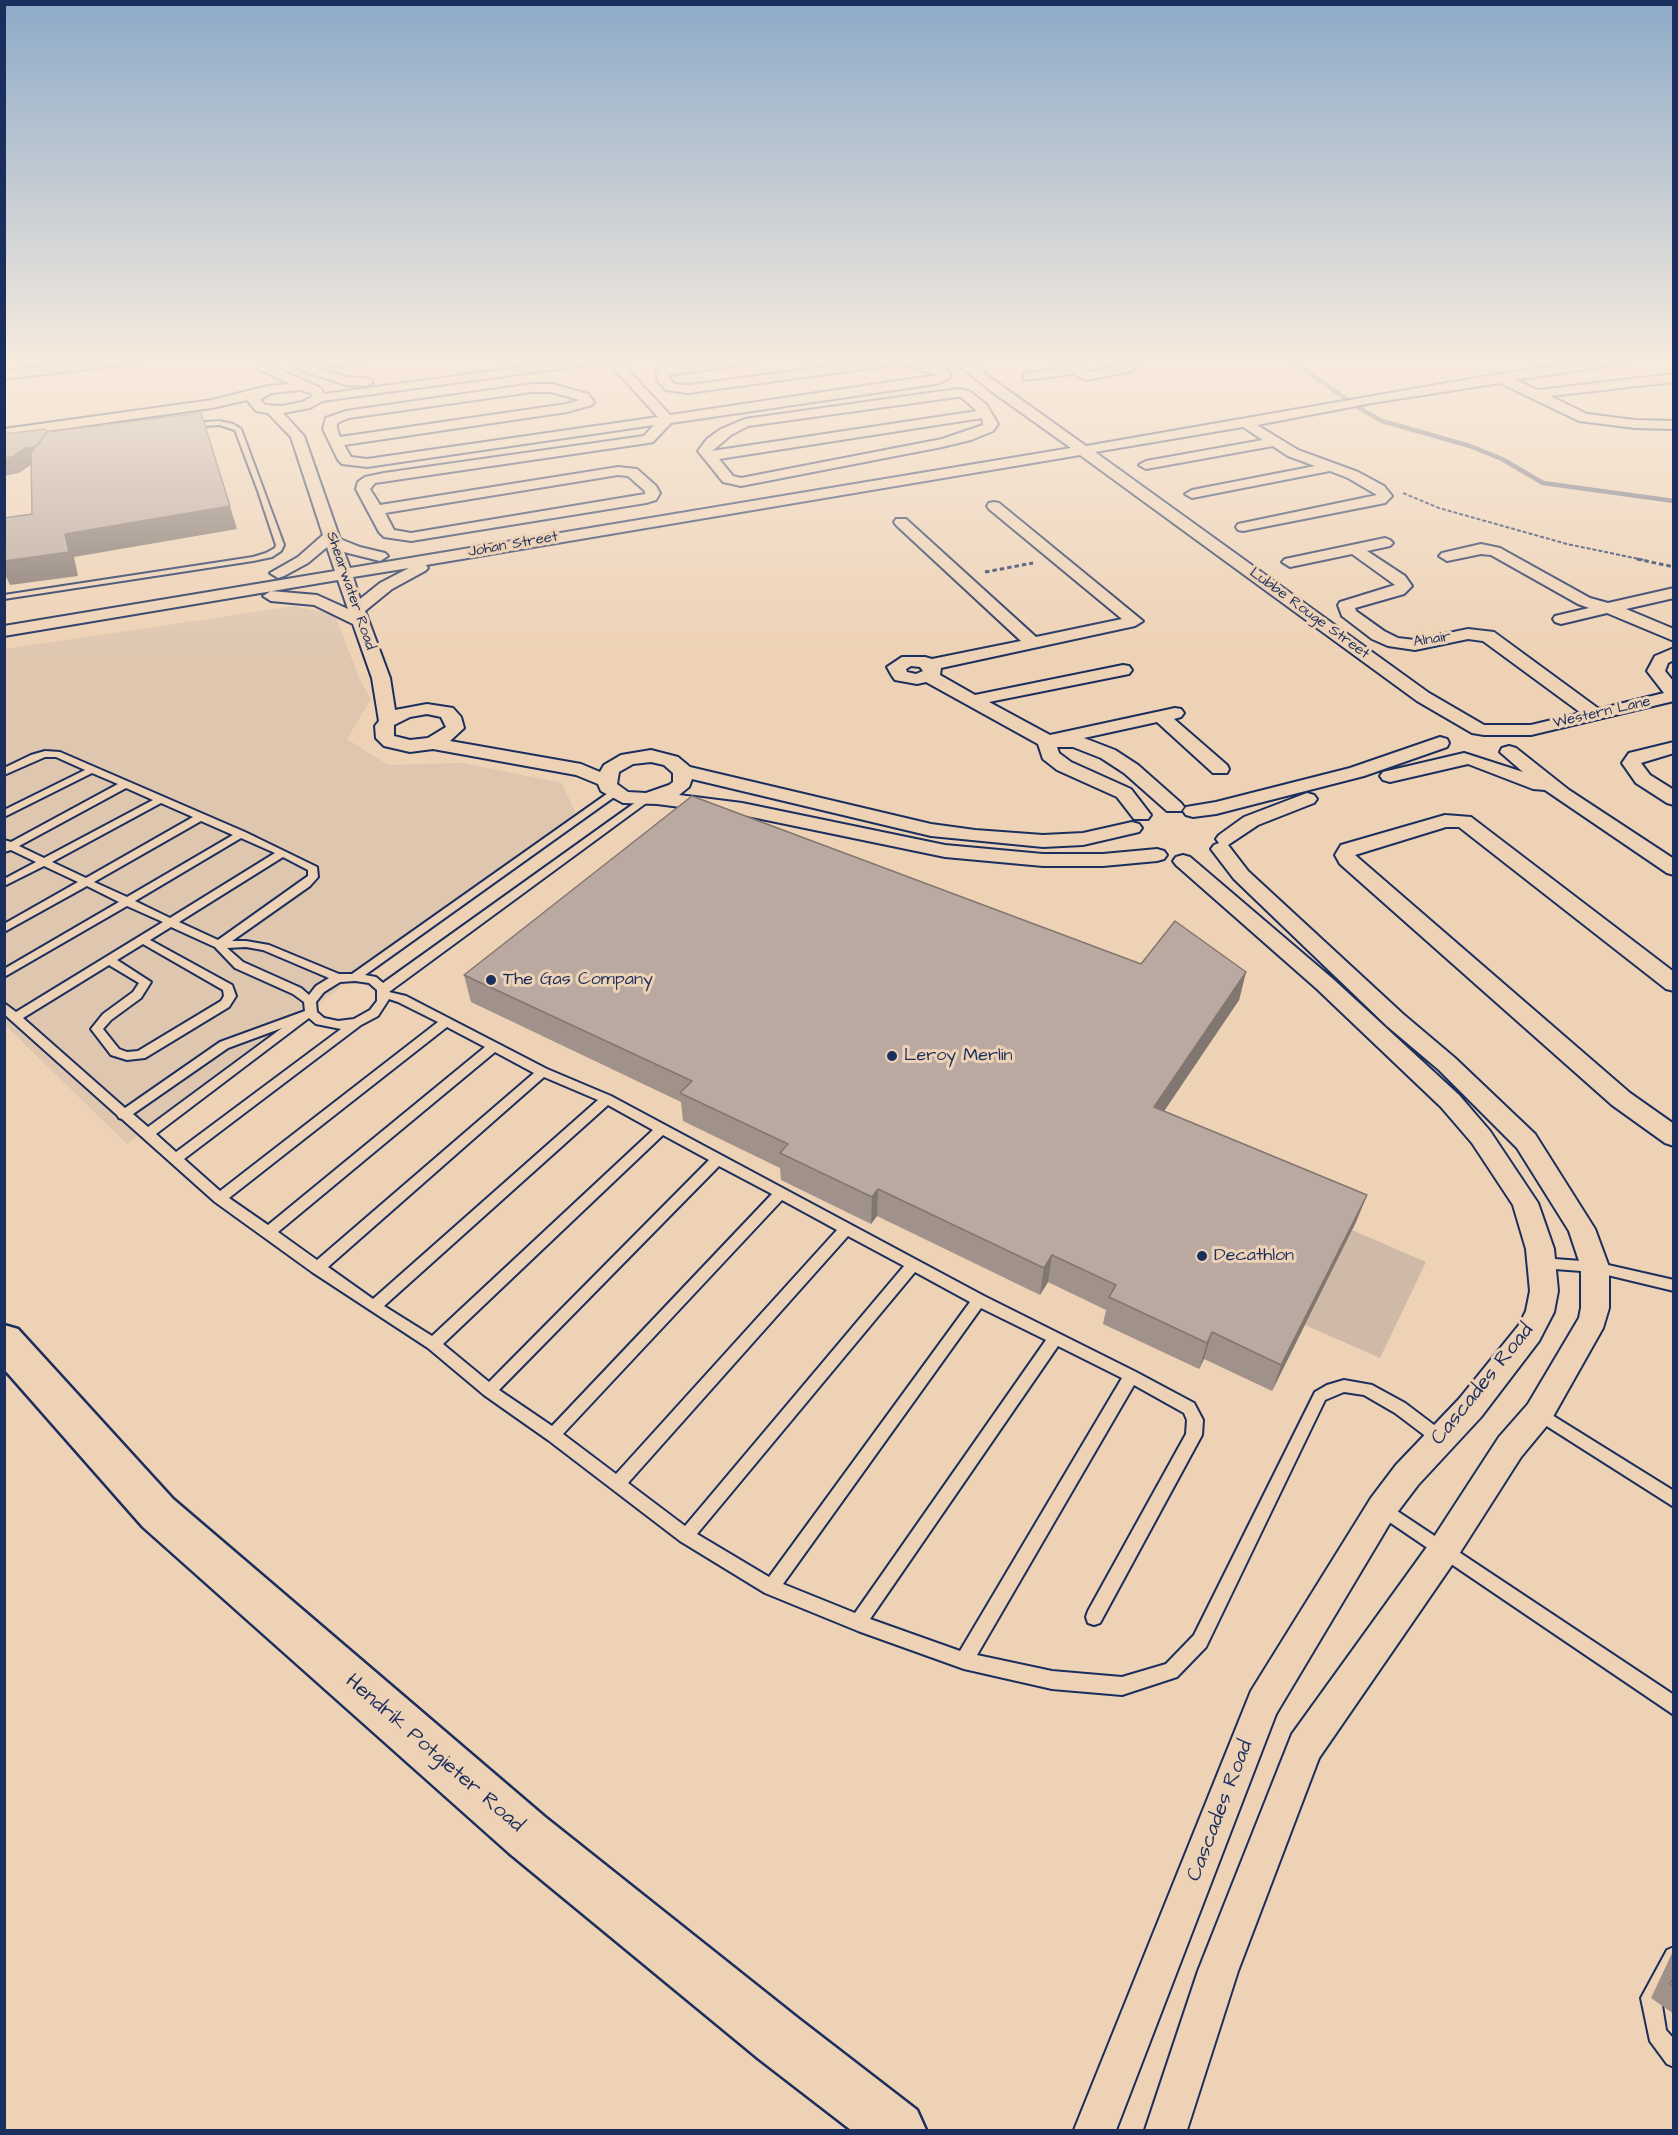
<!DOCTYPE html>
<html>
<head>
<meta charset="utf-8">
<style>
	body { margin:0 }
	#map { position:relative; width:1678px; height:2135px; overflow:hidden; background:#eed2b5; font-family:"Architects Daughter",sans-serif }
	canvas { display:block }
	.frame { position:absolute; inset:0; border:6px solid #1b2f5e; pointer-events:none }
</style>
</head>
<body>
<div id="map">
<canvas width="1678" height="2135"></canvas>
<div class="frame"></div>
</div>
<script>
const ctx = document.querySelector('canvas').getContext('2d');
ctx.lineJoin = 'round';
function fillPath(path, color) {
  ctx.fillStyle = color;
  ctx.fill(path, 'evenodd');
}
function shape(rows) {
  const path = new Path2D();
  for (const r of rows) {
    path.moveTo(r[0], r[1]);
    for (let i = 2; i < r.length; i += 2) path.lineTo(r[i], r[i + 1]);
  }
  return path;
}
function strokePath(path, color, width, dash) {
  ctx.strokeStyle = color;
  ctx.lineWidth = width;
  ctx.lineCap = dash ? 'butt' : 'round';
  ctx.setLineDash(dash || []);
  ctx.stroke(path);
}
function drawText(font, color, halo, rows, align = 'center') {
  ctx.font = font + ' "Architects Daughter",sans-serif';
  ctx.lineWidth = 6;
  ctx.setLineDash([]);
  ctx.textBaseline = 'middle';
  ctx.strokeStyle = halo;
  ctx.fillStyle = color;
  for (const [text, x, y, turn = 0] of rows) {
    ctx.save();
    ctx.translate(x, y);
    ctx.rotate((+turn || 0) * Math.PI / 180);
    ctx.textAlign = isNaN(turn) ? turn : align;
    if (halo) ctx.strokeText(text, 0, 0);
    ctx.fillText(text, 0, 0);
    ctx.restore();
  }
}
const built = shape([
	[295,606,335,615,359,678,371,699,347,739,388,765,462,763,562,783,576,814,127,1144,5,1025,5,649]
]);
const green = shape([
	[1352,1230,1426,1262,1380,1358,1305,1325]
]);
const stream = shape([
	[1289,359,1359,408,1382,421,1470,446,1502,459,1543,483,1674,501]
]);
const pathFar1 = shape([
	[1403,493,1439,508,1567,544,1644,560]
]);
const path = shape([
	[1637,559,1674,567],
	[985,572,1033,563]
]);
const service = shape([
	[219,421,233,424,241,429,284,545,281,551,272,557,253,561,4,599,4,595,253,557,266,553,275,548,276,545,258,491,235,430,219,425,190,427,187,425,190,423,219,421],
	[45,751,60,752,245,832,317,867,318,877,310,886,232,941,246,941,269,945,339,974,352,974,611,791,617,791,617,795,365,975,376,977,383,983,643,797,649,797,649,801,389,992,406,996,547,1069,611,1096,984,1296,1136,1372,1194,1403,1203,1420,1202,1435,1100,1623,1094,1625,1088,1623,1086,1617,1088,1611,1186,1434,1187,1420,1184,1413,1134,1385,977,1655,1052,1671,1122,1677,1166,1664,1194,1635,1315,1392,1327,1385,1344,1380,1372,1385,1405,1403,1446,1434,1449,1439,1446,1444,1441,1446,1436,1444,1395,1413,1364,1395,1344,1392,1325,1400,1206,1647,1177,1677,1122,1695,1052,1689,964,1669,858,1631,765,1593,680,1541,548,1440,484,1395,428,1348,312,1272,215,1202,122,1119,119,1118,117,1115,4,1014,4,1003,16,1012,163,922,127,906,4,977,4,969,119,902,87,886,4,932,4,924,78,882,44,866,4,886,4,879,36,862,11,850,4,852,4,840,11,842,118,784,92,773,4,817,4,810,85,770,56,757,45,757,4,775,4,768,31,755,45,751],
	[126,788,153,800,44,858,19,846,126,788],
	[161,803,193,817,86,878,52,862,161,803],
	[201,821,233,835,127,897,94,882,201,821],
	[241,838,275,853,170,918,135,901,241,838],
	[283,857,308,870,308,876,218,940,179,922,283,857],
	[171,927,215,947,235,968,293,994,304,1002,305,1011,220,1042,125,1108,23,1018,109,965,139,983,133,992,103,1014,91,1029,111,1055,127,1060,145,1058,229,1007,236,996,232,985,150,940,171,927],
	[143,944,223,990,224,996,221,1001,138,1051,127,1052,119,1049,103,1029,111,1020,141,998,151,982,117,960,143,944],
	[246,947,263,950,329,978,316,986,309,995,301,988,243,962,227,948,246,947],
	[355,981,369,983,377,990,377,1001,370,1010,354,1019,338,1021,324,1018,317,1012,316,1002,324,992,340,982,355,981],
	[389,999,398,1002,438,1022,220,1191,184,1159,361,1025,378,1016,389,999],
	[309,1018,316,1024,341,1029,176,1152,156,1134,309,1018],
	[447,1027,485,1047,268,1225,229,1198,447,1027],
	[282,1028,148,1127,133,1114,228,1048,282,1028],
	[495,1052,534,1073,317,1260,278,1232,495,1052],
	[544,1077,598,1100,373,1299,328,1267,544,1077],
	[608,1105,653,1130,432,1336,384,1306,608,1105],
	[663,1135,709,1160,489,1382,443,1344,663,1135],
	[719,1166,772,1194,552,1426,499,1390,719,1166],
	[782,1200,837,1230,616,1474,563,1434,782,1200],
	[848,1236,904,1266,685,1526,628,1483,848,1236],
	[915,1272,970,1302,769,1577,697,1534,915,1272],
	[981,1308,1046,1340,855,1613,783,1584,981,1308],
	[1058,1346,1122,1378,960,1651,870,1619,1058,1346],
	[1541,1258,1595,1262,1674,1280,1674,1291,1595,1272,1541,1268,1536,1267,1534,1263,1536,1259,1541,1258],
	[1539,1407,1674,1491,1674,1507,1534,1418,1532,1413,1534,1408,1539,1407],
	[1382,1501,1674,1695,1674,1715,1376,1513,1374,1508,1376,1503,1382,1501],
	[1674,1947,1674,1977,1661,1999,1666,2030,1674,2039,1674,2067,1667,2064,1650,2041,1641,1998,1667,1950,1674,1947]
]);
const minor = shape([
	[111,359,144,359,138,363,4,379,4,371,111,359],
	[336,359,368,359,362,363,318,368,347,377,371,379,373,382,367,386,346,385,299,370,297,367,306,362,336,359],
	[580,359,618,359,670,415,937,375,901,364,688,393,666,390,657,380,657,371,667,366,728,359,760,359,754,363,667,375,674,384,688,385,888,359,907,359,944,368,951,374,948,379,936,384,671,423,653,442,648,443,375,483,370,489,380,505,618,467,637,469,656,486,660,493,656,500,646,503,411,541,384,537,379,532,356,489,358,482,365,477,384,473,644,436,654,425,367,467,342,464,338,460,323,429,326,418,346,411,532,384,552,384,588,394,594,402,592,405,567,412,344,445,351,457,367,459,658,417,608,362,322,401,310,408,283,413,304,436,340,539,360,547,385,553,388,556,380,561,344,552,350,568,1071,448,991,391,951,359,964,359,1086,446,1499,374,1606,359,1633,359,1627,363,1515,380,1538,390,1674,374,1674,382,1550,396,1587,414,1635,420,1674,421,1674,429,1635,428,1579,421,1500,383,1372,403,1257,425,1298,450,1358,472,1384,486,1392,496,1385,503,1380,504,1243,531,1238,530,1236,527,1238,524,1377,495,1348,478,1330,471,1192,498,1185,494,1192,490,1315,466,1288,456,1273,446,1146,469,1139,465,1146,461,1263,440,1243,427,1095,452,1429,693,1484,725,1531,725,1581,713,1483,641,1468,639,1415,650,1388,646,1372,639,1342,616,1338,605,1340,602,1395,585,1352,554,1290,567,1282,562,1285,559,1385,538,1390,540,1393,543,1390,546,1367,551,1405,576,1412,586,1404,594,1355,608,1356,611,1384,631,1398,638,1415,640,1468,629,1494,632,1599,709,1664,693,1647,671,1655,656,1674,648,1674,660,1668,663,1665,671,1674,682,1674,701,1531,735,1484,735,1472,733,1417,701,1080,455,426,565,428,568,425,571,392,589,365,611,390,678,395,710,427,704,453,708,461,717,464,728,450,741,581,764,600,772,604,765,621,755,651,750,678,757,690,767,931,824,975,830,1043,835,1083,833,1132,822,1139,824,1142,828,1139,832,1083,845,1043,847,931,836,692,779,689,787,679,795,742,803,945,845,1043,854,1103,854,1157,849,1164,851,1167,855,1164,859,1157,861,1103,866,1043,866,945,857,742,815,657,804,623,803,601,791,598,784,576,775,433,749,410,752,384,746,376,738,375,726,379,721,372,678,353,624,314,605,271,601,263,596,271,591,317,595,348,609,338,580,4,636,4,626,335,571,327,547,308,563,284,576,278,578,270,573,298,557,323,535,291,437,268,413,256,411,247,400,212,408,4,437,4,429,212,400,268,386,290,384,258,369,258,363,262,362,321,388,324,394,580,359],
	[300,390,311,393,312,397,302,402,281,406,265,405,260,400,271,393,300,390],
	[532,392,551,392,580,400,566,404,340,437,337,429,337,423,349,418,532,392],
	[618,475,628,476,645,491,645,494,411,533,394,530,385,513,618,475],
	[409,568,380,583,360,599,353,577,409,568],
	[427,714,441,717,446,727,428,738,410,740,394,736,394,725,410,717,427,714],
	[651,762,664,765,673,773,673,782,669,785,646,793,628,792,617,784,619,772,633,764,651,762],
	[1050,359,1064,359,1088,372,1129,364,1135,368,1129,372,1086,380,1073,374,1024,380,1024,374,1063,368,1050,359],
	[957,389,969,391,986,404,998,424,993,431,971,440,942,447,741,486,723,482,698,451,707,439,721,429,745,419,957,389],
	[957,397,961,397,977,411,712,451,731,435,748,426,957,397],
	[982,418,983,425,942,439,741,478,733,476,719,459,982,418],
	[994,502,999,503,1143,621,1135,626,941,668,940,675,975,695,1123,665,1129,666,1132,670,1129,674,989,702,1050,735,1175,708,1181,709,1184,713,1181,717,1174,719,1227,765,1229,769,1227,773,1213,773,1157,722,1084,738,1115,750,1138,765,1181,803,1184,807,1181,811,1167,811,1124,773,1101,758,1073,747,1057,747,1059,753,1071,762,1131,789,1151,815,1148,819,1134,819,1117,797,1057,770,1043,759,1038,744,926,682,917,684,895,680,892,676,887,667,902,657,925,657,932,659,1021,641,896,525,894,522,896,519,906,519,1036,637,1122,619,989,509,987,506,989,503,994,502],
	[911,666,920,667,923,671,916,674,907,672,906,669,911,666],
	[1481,544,1500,548,1590,598,1608,603,1674,588,1674,598,1626,609,1674,629,1674,641,1607,613,1561,624,1555,622,1553,619,1555,616,1589,608,1578,604,1491,555,1481,554,1447,561,1439,556,1442,553,1481,544],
	[1440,737,1447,739,1449,743,1447,747,1364,776,1216,814,1193,817,1186,815,1183,811,1186,807,1216,802,1350,768,1440,737],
	[1674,742,1674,753,1641,763,1650,775,1674,790,1674,805,1667,803,1636,783,1622,763,1629,753,1674,742],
	[1509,746,1516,748,1569,790,1674,859,1674,875,1667,873,1545,790,1533,789,1468,764,1390,782,1383,780,1380,776,1383,772,1464,753,1523,772,1500,752,1502,748,1509,746],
	[1307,793,1314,795,1317,799,1314,803,1258,825,1228,845,1248,871,1403,1014,1455,1058,1535,1134,1595,1229,1609,1267,1609,1308,1603,1328,1550,1422,1521,1457,1454,1562,1319,1758,1238,1971,1187,2130,1145,2130,1198,1971,1292,1734,1432,1540,1499,1437,1528,1404,1579,1318,1581,1308,1581,1267,1569,1231,1517,1148,1439,1070,1387,1026,1234,879,1211,849,1214,845,1219,843,1216,839,1219,835,1244,817,1307,793],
	[1445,815,1471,817,1674,972,1674,991,1666,989,1459,827,1446,827,1355,855,1630,1093,1674,1124,1674,1146,1665,1143,1612,1105,1340,864,1335,855,1341,845,1445,815],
	[1183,855,1190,857,1333,979,1459,1095,1490,1131,1538,1203,1554,1249,1558,1291,1554,1312,1539,1341,1481,1417,1418,1485,1393,1518,1276,1714,1116,2130,1074,2130,1251,1691,1371,1498,1396,1465,1459,1399,1519,1325,1526,1311,1530,1291,1526,1249,1513,1205,1472,1143,1441,1107,1317,989,1176,865,1173,861,1176,857,1183,855]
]);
const secondary = shape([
	[4,1325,18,1329,173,1499,545,1817,799,2019,917,2110,926,2130,851,2130,759,2059,509,1853,143,1527,4,1369,4,1325]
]);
const wall = shape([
	[1141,964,1246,972,1239,1000,1164,1111,1367,1195,1356,1222,1272,1391,1204,1359,1199,1369,1103,1324,1106,1310,1048,1282,1040,1295,877,1216,871,1224,781,1180,780,1168,683,1121,681,1102,471,1002,464,975],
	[1674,1949,1674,2014,1651,1998]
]);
const shadedWall = shape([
	[42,446,31,465,19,473,4,476,4,458,25,448],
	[230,506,237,529,74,557,78,576,10,585,4,572,4,559,65,534],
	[1246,972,1239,1000,1148,1135,1154,1107],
	[878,1189,877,1216,871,1224,872,1197],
	[1367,1195,1356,1222,1272,1391,1281,1365],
	[1052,1255,1048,1282,1040,1295,1044,1268],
	[1212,1332,1204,1359,1199,1369,1207,1343]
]);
const building = shape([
	[201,413,230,506,65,534,69,552,4,561,4,518,32,514,31,453,47,432,201,413],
	[46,429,47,432,36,447,25,448,12,457,4,458,4,434,46,429],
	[692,796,1141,964,1175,921,1246,972,1154,1107,1367,1195,1281,1365,1212,1332,1207,1343,1109,1297,1116,1285,1052,1255,1044,1268,878,1189,872,1197,780,1153,788,1144,680,1093,692,1081,464,975,692,796],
	[1674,1977,1674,1987,1670,1984,1674,1977]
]);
const markers = [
	[491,980,6,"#1b2f5e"],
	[892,1056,6,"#1b2f5e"],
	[1202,1256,6,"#1b2f5e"]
];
const farStreetnames = [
	["Johan Street",513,545,-10],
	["Shearwater Road",350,591,71],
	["Lubbe Rouge Street",1309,614,36],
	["Alnair",1432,640,-9],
	["Western Lane",1602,713,-13]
];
const poiNames = [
	["The Gas Company",503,980],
	["Leroy Merlin",904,1056],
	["Decathlon",1214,1256]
];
const nearStreetnames = [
	["Cascades Road",1483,1385,-51],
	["Hendrik Potgieter Road",434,1754,41],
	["Cascades Road",1221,1811,-69]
];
fillPath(built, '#dec6af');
fillPath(green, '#cfbaa8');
strokePath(stream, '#6e6f80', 4.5);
strokePath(service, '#1b2f5e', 4);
strokePath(minor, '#1b2f5e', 4);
strokePath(secondary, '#1b2f5e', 5);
strokePath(pathFar1, '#1b2f5e', 2, [4, 2]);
strokePath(path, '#1b2f5e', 3, [4.5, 3]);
fillPath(service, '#eed2b5');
fillPath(minor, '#eed2b5');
fillPath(secondary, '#eed2b5');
fillPath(wall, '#a0918a');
fillPath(shadedWall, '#827670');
fillPath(building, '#baa9a0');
strokePath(building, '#827670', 1.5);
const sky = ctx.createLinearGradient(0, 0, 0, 658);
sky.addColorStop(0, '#8daac8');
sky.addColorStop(0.55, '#f7ebde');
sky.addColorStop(1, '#f7ebde00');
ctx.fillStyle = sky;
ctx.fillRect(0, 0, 1678, 658);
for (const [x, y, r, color] of markers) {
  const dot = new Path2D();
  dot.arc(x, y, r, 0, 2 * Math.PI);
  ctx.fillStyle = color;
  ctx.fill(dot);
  strokePath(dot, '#eed2b5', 2);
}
drawText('15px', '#1b2f5e', '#eed2b5', farStreetnames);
drawText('18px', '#1b2f5e', '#eed2b5', poiNames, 'left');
drawText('21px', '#1b2f5e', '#eed2b5', nearStreetnames);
</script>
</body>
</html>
